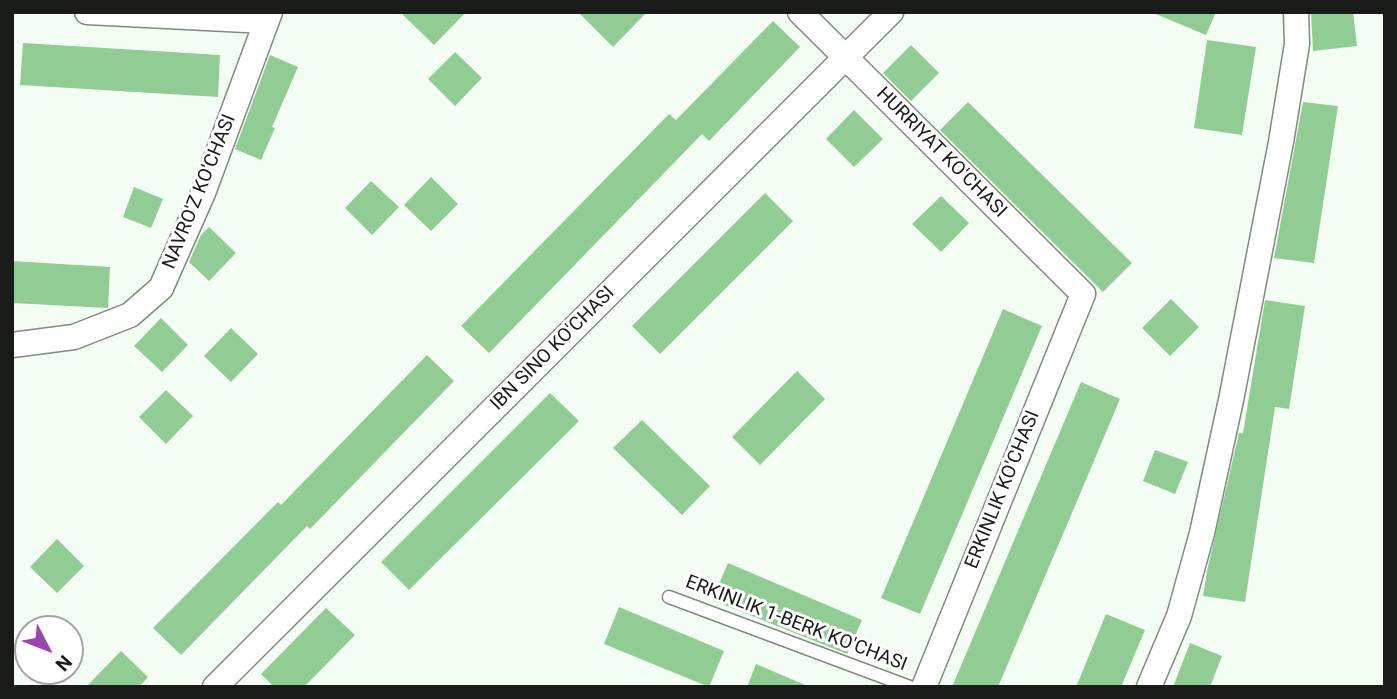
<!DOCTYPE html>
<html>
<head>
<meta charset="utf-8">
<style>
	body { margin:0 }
	#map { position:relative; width:1397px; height:699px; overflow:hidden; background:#f4fdf4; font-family:Roboto,sans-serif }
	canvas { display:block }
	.frame { position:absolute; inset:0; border:14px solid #181b18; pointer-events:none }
	.north { position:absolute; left:14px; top:615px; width:70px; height:70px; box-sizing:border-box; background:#fff; border:2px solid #a3a4a3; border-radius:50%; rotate:132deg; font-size:19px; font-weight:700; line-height:28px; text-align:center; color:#181b18 }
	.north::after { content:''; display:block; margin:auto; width:24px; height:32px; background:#9d43ae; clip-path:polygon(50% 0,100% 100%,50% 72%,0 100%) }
</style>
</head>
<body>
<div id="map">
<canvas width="1397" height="699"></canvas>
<div class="frame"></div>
<div class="north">N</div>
</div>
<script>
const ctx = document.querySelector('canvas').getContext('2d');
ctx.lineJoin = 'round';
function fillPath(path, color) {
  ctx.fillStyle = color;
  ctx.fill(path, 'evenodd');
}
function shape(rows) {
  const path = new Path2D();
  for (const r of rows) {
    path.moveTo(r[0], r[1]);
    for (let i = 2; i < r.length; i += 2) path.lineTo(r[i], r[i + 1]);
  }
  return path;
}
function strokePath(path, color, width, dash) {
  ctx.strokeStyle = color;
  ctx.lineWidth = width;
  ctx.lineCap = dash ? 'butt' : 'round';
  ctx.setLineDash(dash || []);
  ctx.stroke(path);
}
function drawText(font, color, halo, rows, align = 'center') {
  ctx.font = font + ' Roboto,sans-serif';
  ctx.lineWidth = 6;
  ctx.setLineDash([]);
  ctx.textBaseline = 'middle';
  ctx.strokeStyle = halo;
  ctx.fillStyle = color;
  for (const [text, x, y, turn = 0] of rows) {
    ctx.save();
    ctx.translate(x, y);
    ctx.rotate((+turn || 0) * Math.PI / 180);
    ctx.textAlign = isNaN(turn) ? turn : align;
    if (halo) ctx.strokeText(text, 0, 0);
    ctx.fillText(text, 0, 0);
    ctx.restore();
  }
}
const building = shape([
	[400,12,466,12,434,45],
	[578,12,647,12,613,47],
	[1151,12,1216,12,1206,35],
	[1311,12,1353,12,1357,46,1313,51],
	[773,21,800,47,709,141,702,134,489,353,461,326,669,114,676,120],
	[1207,40,1256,47,1242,135,1194,128],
	[23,43,220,55,218,97,20,85],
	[911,45,939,73,911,101,883,73],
	[455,52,482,78,455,106,428,79],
	[270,55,298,67,272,127,275,128,261,160,235,149],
	[968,102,1132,263,1103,292,940,130],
	[1303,102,1338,106,1314,263,1274,258],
	[854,110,883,139,854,167,826,139],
	[431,177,458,204,431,231,404,205],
	[371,181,399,207,372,235,345,208],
	[134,187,163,199,151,228,123,217],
	[765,193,793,221,660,354,632,326],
	[941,196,969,223,941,252,912,224],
	[209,227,236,253,209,281,189,262,201,235],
	[12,261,110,267,108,308,12,303],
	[1171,299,1199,327,1170,356,1142,328],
	[1265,300,1305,306,1289,409,1275,407,1245,602,1203,596,1207,571,1239,433,1243,433],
	[1003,309,1042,326,920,614,881,598],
	[161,318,188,345,162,372,134,346],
	[231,328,258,354,231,382,204,356],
	[427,355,454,381,310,529,307,526,181,655,153,628,278,502,281,505],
	[797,371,825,399,760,465,732,437],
	[1081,382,1120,399,1080,494,998,687,952,687],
	[166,390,193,416,166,444,139,417],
	[550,393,579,421,409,590,381,562],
	[642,420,710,486,682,515,613,448],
	[1155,450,1188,462,1175,494,1143,481],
	[57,539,84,566,57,593,30,567],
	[728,563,862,620,847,654,712,600],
	[619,607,724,651,709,687,604,644],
	[326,608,355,635,304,687,274,687,261,674],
	[1106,614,1145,630,1121,687,1076,687],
	[1190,643,1222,656,1210,687,1173,687],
	[121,651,148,677,139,687,86,687],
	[756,664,810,687,747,687]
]);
const service = shape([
	[669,597,910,687]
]);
const minor = shape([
	[87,12,266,21],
	[800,12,1083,294,924,687],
	[12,345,74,337,130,315,161,288,203,193,270,12],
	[215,687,891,12],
	[1149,687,1179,616,1202,533,1231,400,1281,142,1297,44,1296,12]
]);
const streetNames = [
	["HURRIYAT KO'CHASI",941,153,45],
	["NAVRO'Z KO'CHASI",200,192,-68],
	["IBN SINO KO'CHASI",553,349,-45],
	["ERKINLIK KO'CHASI",1003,490,-68],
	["ERKINLIK 1-BERK KO'CHASI",796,624,21]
];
fillPath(building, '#92cc95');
strokePath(service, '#818a81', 15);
strokePath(minor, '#818a81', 27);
strokePath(service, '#fff', 12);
strokePath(minor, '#fff', 24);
drawText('19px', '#181b18', '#fff', streetNames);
</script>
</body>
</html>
